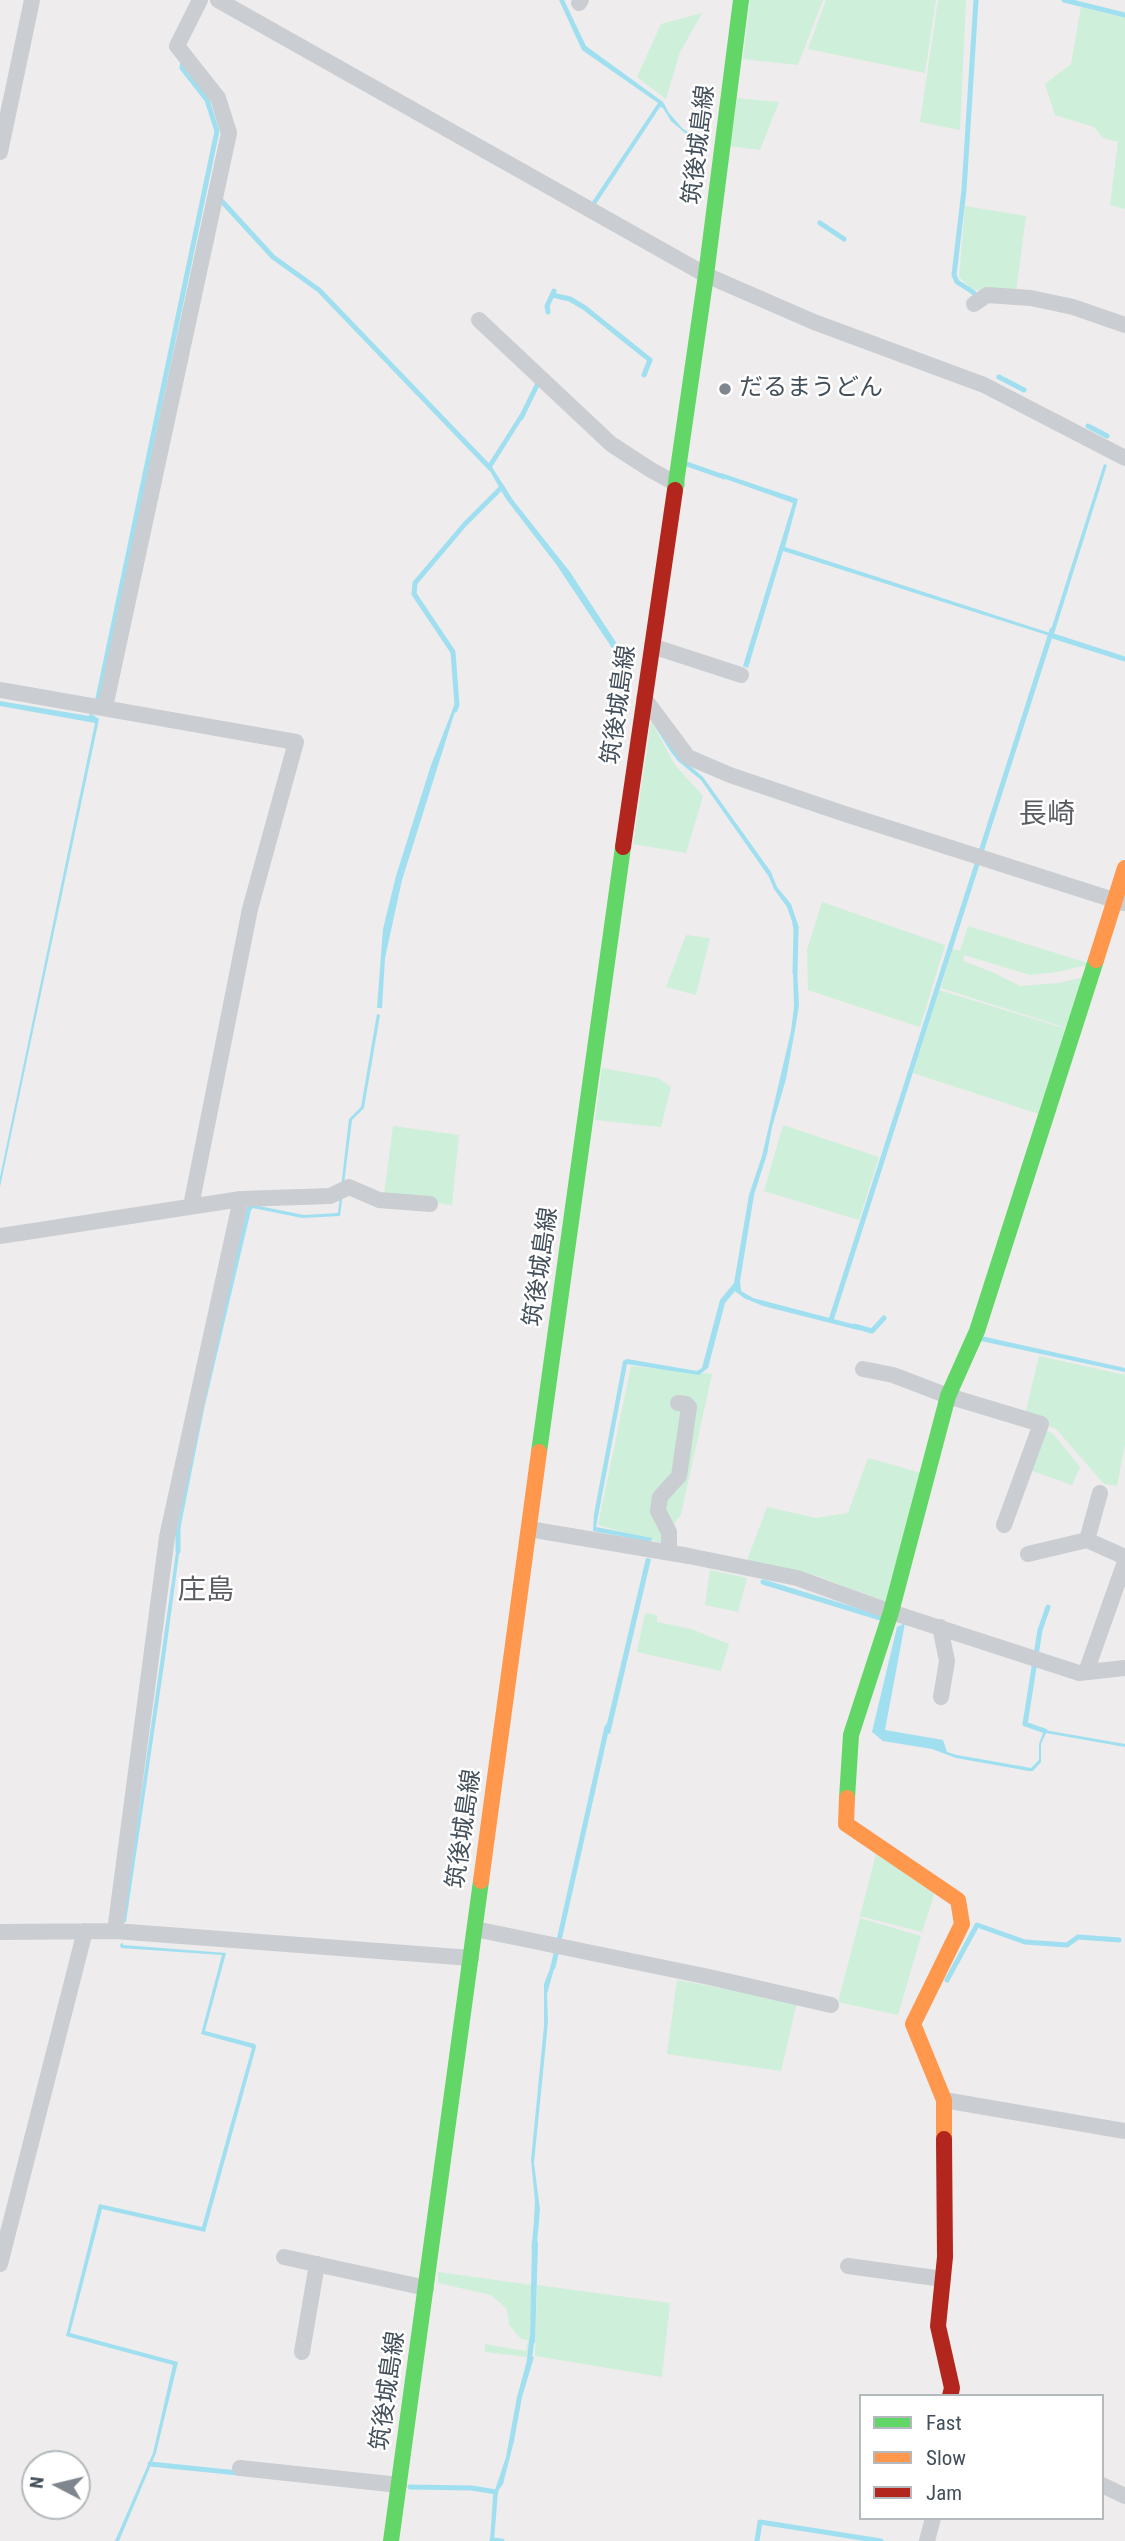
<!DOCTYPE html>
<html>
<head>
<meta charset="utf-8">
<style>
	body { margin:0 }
	#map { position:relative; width:1125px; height:2541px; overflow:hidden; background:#eeecec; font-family:"Roboto Condensed",sans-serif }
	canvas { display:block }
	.legend { position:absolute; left:859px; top:2394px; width:245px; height:126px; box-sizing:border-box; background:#fff; border:2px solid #b4b9bd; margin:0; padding:9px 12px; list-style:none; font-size:21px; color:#434f5a }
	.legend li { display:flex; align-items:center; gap:14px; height:35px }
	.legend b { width:35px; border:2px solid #b4b9bd }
	.north { position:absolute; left:21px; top:2450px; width:70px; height:70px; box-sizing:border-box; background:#fff; border:2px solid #b4b9bd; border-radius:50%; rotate:277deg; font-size:19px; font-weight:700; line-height:28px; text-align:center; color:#434f5a }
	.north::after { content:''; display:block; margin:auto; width:24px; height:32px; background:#7f868d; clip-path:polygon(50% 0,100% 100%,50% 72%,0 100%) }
</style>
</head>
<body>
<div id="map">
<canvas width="1125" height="2541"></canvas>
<ul class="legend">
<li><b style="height:9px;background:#63d668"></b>Fast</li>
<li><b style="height:9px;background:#ff974d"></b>Slow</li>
<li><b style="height:9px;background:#b3261e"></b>Jam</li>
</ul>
<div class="north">N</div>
</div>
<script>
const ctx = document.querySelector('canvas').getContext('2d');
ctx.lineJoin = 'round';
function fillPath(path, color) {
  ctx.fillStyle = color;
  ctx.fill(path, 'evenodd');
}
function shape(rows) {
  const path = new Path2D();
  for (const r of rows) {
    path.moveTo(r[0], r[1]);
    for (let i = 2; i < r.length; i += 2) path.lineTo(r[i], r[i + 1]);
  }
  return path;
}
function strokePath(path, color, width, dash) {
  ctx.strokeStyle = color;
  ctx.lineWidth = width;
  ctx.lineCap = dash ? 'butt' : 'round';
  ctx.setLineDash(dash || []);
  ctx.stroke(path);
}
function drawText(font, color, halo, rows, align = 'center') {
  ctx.font = font + ' "Roboto Condensed","Noto Sans JP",sans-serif';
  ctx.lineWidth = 5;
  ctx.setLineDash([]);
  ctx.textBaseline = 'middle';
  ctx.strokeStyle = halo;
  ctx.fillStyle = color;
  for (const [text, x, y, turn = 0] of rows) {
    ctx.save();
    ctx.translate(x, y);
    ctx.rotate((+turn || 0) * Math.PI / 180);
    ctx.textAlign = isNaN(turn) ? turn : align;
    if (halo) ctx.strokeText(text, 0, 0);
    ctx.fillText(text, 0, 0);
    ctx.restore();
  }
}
const green = shape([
	[750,0,823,0,798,65,743,59],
	[826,0,936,0,925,73,808,49],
	[938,0,966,0,960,130,920,122],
	[1081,7,1125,18,1125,209,1110,205,1118,142,1103,138,1094,127,1055,115,1045,84,1071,64],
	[702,13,680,52,666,99,637,77,661,24],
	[737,98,779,102,760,150,730,146],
	[965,206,1026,216,1016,293,980,291,971,288,959,277],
	[651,721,675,765,703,796,686,853,633,844],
	[822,902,945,945,920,1027,808,990,807,950],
	[968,926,1091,964,1057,972,1030,975,964,955,963,961,992,972,1020,986,1059,983,1088,976,1070,1029,941,988,952,949,960,951],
	[686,935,710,938,696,995,666,987],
	[939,990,1070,1030,1042,1115,913,1073],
	[602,1068,658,1078,671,1087,661,1127,595,1120],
	[783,1125,879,1157,859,1220,764,1191],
	[393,1126,459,1135,452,1205,384,1195],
	[1039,1356,1125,1375,1125,1444,1117,1486,1104,1484,1056,1429,1025,1415],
	[631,1366,712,1374,681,1514,661,1543,598,1525],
	[1044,1429,1054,1435,1080,1467,1072,1485,1029,1470],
	[868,1458,921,1473,886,1602,817,1576,746,1563,767,1507,816,1518,848,1513],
	[710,1570,747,1578,738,1612,705,1605],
	[645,1613,657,1615,657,1622,691,1629,729,1644,721,1671,637,1652],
	[876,1854,935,1892,922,1932,860,1916],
	[860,1918,921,1936,898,2015,838,2002],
	[677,1980,797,2002,781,2071,667,2054],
	[438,2272,532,2285,530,2336,527,2357,485,2352,485,2344,526,2351,528,2340,521,2339,509,2325,507,2309,491,2295,438,2283],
	[537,2285,670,2303,662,2377,535,2356]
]);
const water = shape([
	[559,0,564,0,586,46,663,102,669,113,683,129,706,142,706,145,685,133,671,121,663,108,660,107,596,204,592,202,658,103,582,50],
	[522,411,526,413,492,467,513,500,570,572,621,650,632,670,628,672,556,564,506,499,487,466],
	[1104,464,1107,465,1053,637,783,551,748,668,743,666,793,503,720,477,721,473,798,499,785,547,1050,633],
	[0,701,89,716,90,713,99,719,0,1187,0,1177,95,723,0,706],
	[457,705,402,880,385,958,382,1008,377,1008,383,929,396,876,431,765,454,706],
	[654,717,678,756,703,777,771,872,777,887,791,904,799,928,795,930,787,907,774,889,769,877,701,780,678,761,671,752,652,722],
	[793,968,797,968,799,1005,796,1024,786,1079,772,1127,767,1154,754,1195,740,1281,741,1291,753,1298,860,1326,858,1330,763,1306,744,1298,735,1291,725,1303,708,1368,699,1375,627,1364,596,1527,652,1538,651,1542,593,1531,594,1514,623,1361,627,1359,697,1371,702,1368,720,1300,734,1283,749,1195,762,1156,791,1031,794,1007],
	[377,1014,380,1015,364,1108,352,1120,340,1216,302,1218,253,1208,251,1210,204,1409,179,1535,176,1535,201,1405,247,1208,249,1204,304,1215,338,1213,349,1119,361,1107],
	[981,1336,1125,1368,1125,1372,981,1341],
	[177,1545,180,1547,165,1658,126,1922,123,1922],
	[646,1558,651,1559,610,1734,605,1732],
	[905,1623,885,1730,943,1740,947,1752,957,1755,1031,1768,1039,1760,1039,1744,1044,1730,1125,1744,1125,1747,1046,1733,1041,1744,1041,1762,1033,1771,1029,1771,956,1758,932,1749,883,1741,872,1732,897,1627],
	[123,1943,123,1945,226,1953,205,2031,255,2044,256,2047,205,2232,102,2209,70,2333,178,2362,156,2453,119,2541,115,2541,153,2453,173,2365,66,2336,99,2204,202,2227,252,2048,201,2034,222,1955,121,1948,120,1944],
	[554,1958,556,1962,547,1994,548,2022,534,2163,540,2210,538,2223,534,2222,535,2201,531,2160,544,2026,544,1984],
	[532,2241,538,2242,535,2343,530,2342],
	[528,2357,534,2357,522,2397,514,2441,503,2484,498,2491,494,2541,490,2541,493,2496,506,2457,517,2397]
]);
const stream = shape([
	[976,0,964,190,954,275,957,282,973,292,978,299],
	[1064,0,1125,15],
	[218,197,273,257,319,290,490,468],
	[820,223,844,239],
	[552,295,570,299,585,308,650,360,644,375],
	[548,312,547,306,554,291],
	[999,377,1024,390],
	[521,418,540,379],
	[1088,426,1107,436],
	[684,463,724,477],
	[1050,635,1125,659],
	[97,703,217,131,207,100,182,68,183,61],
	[455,710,457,705,453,652,414,594,415,583,465,524,502,487],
	[795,924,796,929,795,973],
	[831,1320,1052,630],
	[854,1326,872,1331,884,1318],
	[178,1530,178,1551],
	[763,1582,884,1619],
	[1045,1731,1025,1724,1040,1630,1048,1607],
	[553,1967,607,1727],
	[947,1980,977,1925,1025,1942,1067,1945,1078,1937,1119,1940],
	[534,2248,537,2216],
	[529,2363,532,2338],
	[150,2464,238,2473],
	[410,2487,472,2488,496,2492],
	[492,2540,502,2541],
	[757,2541,760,2522,881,2541]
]);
const street = shape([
	[218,0,706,275,814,322,984,385,1125,458],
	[579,3,581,0],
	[0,152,32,0],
	[974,304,987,295,1031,298,1073,307,1125,325],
	[479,320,611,444,651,470,677,484],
	[652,646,741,675],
	[0,690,296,742,250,909,191,1206],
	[644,698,688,757,730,775,845,814,1123,903],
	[105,707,229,133,218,98,177,46,200,0],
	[0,1236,241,1199,330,1196,349,1187,379,1200,430,1204],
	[863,1369,893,1375,948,1396,1041,1424,1004,1525],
	[529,1529,689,1556,797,1578,891,1612,1079,1673,1125,1668],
	[1087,1540,1100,1493],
	[669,1552,669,1532,658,1511,660,1497,679,1476,689,1407,686,1404,678,1403],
	[1028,1554,1087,1540,1125,1557],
	[940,1627,947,1661,941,1697],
	[1086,1672,1125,1562],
	[475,1929,709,1977,831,2005],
	[115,1931,167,1537,241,1199],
	[0,1932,115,1931,471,1958],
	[944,2100,1125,2131],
	[284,2257,426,2288],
	[0,2264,85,1931],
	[848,2266,943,2279],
	[302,2352,317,2264],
	[240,2468,399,2485],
	[1102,2485,1125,2496],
	[927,2541,933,2518]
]);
const fast = shape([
	[675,490,706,275,741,0],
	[539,1452,623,847],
	[847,1798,851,1735,891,1612,948,1396,977,1331,1096,960],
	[391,2541,481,1881]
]);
const slow = shape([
	[1096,960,1125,868],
	[847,1798,846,1824,958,1900,962,1924,913,2024,944,2100,944,2139],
	[481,1881,539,1452]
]);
const jam = shape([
	[623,847,675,490],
	[944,2139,945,2257,938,2326,952,2388,950,2396]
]);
const markers = [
	[725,389,7,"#7f868d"]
];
const streetNames = [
	["筑後城島線",700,145,-83],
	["筑後城島線",620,705,-82],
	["筑後城島線",542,1267,-82],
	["筑後城島線",465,1829,-82],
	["筑後城島線",389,2391,-82]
];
const poiNames = [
	["だるまうどん",739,389]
];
const quarterNames = [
	["長崎",1047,816],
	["庄島",206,1592]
];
fillPath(green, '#ceefda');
fillPath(water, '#9fdff0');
strokePath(stream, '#9fdff0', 5);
strokePath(street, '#cacdd1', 16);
strokePath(fast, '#63d668', 16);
strokePath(slow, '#ff974d', 16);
strokePath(jam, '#b3261e', 16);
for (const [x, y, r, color] of markers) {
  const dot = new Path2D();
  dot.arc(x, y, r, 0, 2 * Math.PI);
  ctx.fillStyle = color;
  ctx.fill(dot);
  strokePath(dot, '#fff', 2.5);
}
drawText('24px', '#434f5a', '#fff', streetNames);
drawText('24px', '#434f5a', '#fff', poiNames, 'left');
drawText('28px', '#585c61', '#fff', quarterNames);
</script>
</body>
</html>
